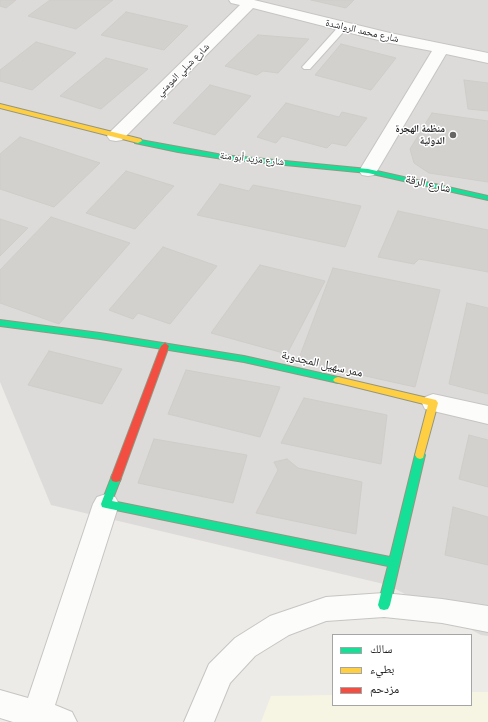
<!DOCTYPE html>
<html>
<head>
<meta charset="utf-8">
<style>
	body { margin:0 }
	#map { position:relative; width:488px; height:722px; overflow:hidden; background:#edebe7; font-family:"IBM Plex Sans","Noto Naskh Arabic",sans-serif }
	canvas { display:block }
	.legend { position:absolute; left:332px; top:634px; width:140px; height:72px; box-sizing:border-box; background:#fff; border:1px solid #a5a5a5; margin:0; padding:5px 7px; list-style:none; font-size:12px; color:#1f1f1f }
	.legend li { display:flex; align-items:center; gap:8px; height:20px }
	.legend b { width:20px; border:1px solid #a5a5a5 }
</style>
</head>
<body>
<div id="map">
<canvas width="488" height="722"></canvas>
<ul class="legend">
<li><b style="height:5px;background:#16e098"></b>سالك</li>
<li><b style="height:5px;background:#ffcf43"></b>بطيء</li>
<li><b style="height:5px;background:#f24e42"></b>مزدحم</li>
</ul>
</div>
<script>
const ctx = document.querySelector('canvas').getContext('2d');
ctx.lineJoin = 'round';
function fillPath(path, color) {
  ctx.fillStyle = color;
  ctx.fill(path, 'evenodd');
}
function shape(rows) {
  const path = new Path2D();
  for (const r of rows) {
    path.moveTo(r[0], r[1]);
    for (let i = 2; i < r.length; i += 2) path.lineTo(r[i], r[i + 1]);
  }
  return path;
}
function strokePath(path, color, width, dash) {
  ctx.strokeStyle = color;
  ctx.lineWidth = width;
  ctx.lineCap = dash ? 'butt' : 'round';
  ctx.setLineDash(dash || []);
  ctx.stroke(path);
}
function drawText(font, color, halo, rows, align = 'center') {
  ctx.font = font + ' "IBM Plex Sans","Noto Naskh Arabic",sans-serif';
  ctx.lineWidth = 3;
  ctx.setLineDash([]);
  ctx.textBaseline = 'middle';
  ctx.strokeStyle = halo;
  ctx.fillStyle = color;
  for (const [text, x, y, turn = 0] of rows) {
    ctx.save();
    ctx.translate(x, y);
    ctx.rotate((+turn || 0) * Math.PI / 180);
    ctx.textAlign = isNaN(turn) ? turn : align;
    if (halo) ctx.strokeText(text, 0, 0);
    ctx.fillText(text, 0, 0);
    ctx.restore();
  }
}
const residential = shape([
	[0,0,488,0,488,636,481,635,388,585,51,505,0,382]
]);
const education = shape([
	[471,692,488,692,488,722,261,722,271,696,333,695,333,705,471,705]
]);
const building = shape([
	[0,0,16,0,6,8,0,6,0,0],
	[50,0,113,0,76,29,28,16,50,0],
	[311,0,354,0,346,8,311,0],
	[126,12,188,26,164,50,101,35,126,12],
	[258,35,309,39,278,73,263,71,257,75,225,66,258,35],
	[36,42,76,53,32,90,0,81,0,70,36,42],
	[341,44,396,58,371,90,315,75,341,44],
	[106,58,148,69,101,109,60,96,106,58],
	[464,80,488,83,488,111,468,109,464,80],
	[210,85,251,96,215,135,173,123,210,85],
	[286,103,339,117,342,112,367,118,346,146,332,143,327,148,282,136,276,143,257,137,286,103],
	[432,113,488,121,488,182,429,173,414,163,410,149,432,113],
	[20,137,100,163,54,207,0,189,0,154,20,137],
	[126,171,174,186,135,229,86,213,126,171],
	[220,184,249,191,253,185,361,206,345,247,197,215,220,184],
	[398,211,488,230,488,272,419,259,414,264,378,257,398,211],
	[51,217,130,243,59,324,0,303,0,270,51,217],
	[0,219,28,228,0,256,0,219],
	[163,247,217,266,170,324,138,313,133,319,109,310,163,247],
	[260,265,325,281,287,354,211,333,260,265],
	[333,268,440,290,415,387,298,361,333,268],
	[467,303,488,308,488,394,449,384,467,303],
	[49,351,122,369,102,404,28,385,49,351],
	[186,370,280,387,260,437,168,414,186,370],
	[304,398,387,415,381,464,281,443,304,398],
	[469,435,488,440,488,487,459,479,469,435],
	[154,439,247,455,233,503,138,483,154,439],
	[287,459,298,468,362,482,356,534,256,513,278,470,274,462,287,459],
	[453,507,488,517,488,565,445,555,453,507]
]);
const lane = shape([
	[343,24,347,27,346,29,310,69,304,69,302,67,304,65,340,25,343,24]
]);
const street = shape([
	[229,0,254,0,390,33,488,53,488,63,446,54,377,171,374,175,368,176,362,175,359,171,432,51,390,43,253,8,122,140,116,141,110,140,107,136,110,132,240,5,231,3,229,0],
	[433,394,488,406,488,424,425,409,422,403,425,397,433,394],
	[106,494,115,497,119,504,55,705,72,712,77,722,13,722,0,718,0,690,28,698,93,504,97,497,106,494],
	[384,593,442,599,488,606,488,632,442,623,384,617,326,621,289,635,255,656,230,683,214,722,184,722,209,664,235,638,270,616,326,597,384,593]
]);
const fast = shape([
	[135,139,223,155,368,169,488,196,488,200,368,173,223,159,178,152,135,143,135,139],
	[0,320,100,333,244,356,338,377,341,378,343,380,341,382,338,383,244,362,100,339,0,326,0,320],
	[420,451,423,452,425,455,390,605,388,609,384,610,380,609,378,605,388,566,106,508,102,507,101,504,111,478,112,475,116,474,120,475,121,478,112,501,390,557,415,455,417,452,420,451]
]);
const slow = shape([
	[0,104,141,139,142,141,138,143,0,108,0,104],
	[338,377,436,400,438,403,423,458,420,459,417,458,415,455,428,405,335,382,333,380,335,378,338,377]
]);
const jam = shape([
	[165,343,169,346,121,478,120,481,116,482,112,481,111,478,161,346,165,343]
]);
const markers = [
	[453,135,4,"#676665"]
];
const farStreetnames = [
	["شارع محمد الرواشدة",362,31,13],
	["شارع شبلي المومني",183,70,-45],
	["شارع مزيد أبو منة",252,159,6]
];
const farPoinames = [
	["منظمة الهجرة",445,129],
	["الدولية",445,141]
];
const streetNames = [
	["شارع الرقة",428,184,13],
	["ممر سهيل المجدوبة",322,364,13]
];
fillPath(residential, '#dcdbd9');
fillPath(education, '#f6f4e3');
fillPath(building, '#d3d1ce');
strokePath(building, '#d0cdc9', 1);
strokePath(lane, '#c6c5c3', 2);
strokePath(street, '#c6c5c3', 2);
strokePath(fast, '#959680', 2);
strokePath(slow, '#959680', 2);
strokePath(jam, '#959680', 2);
fillPath(lane, '#fcfcfb');
fillPath(street, '#fcfcfb');
fillPath(fast, '#16e098');
fillPath(slow, '#ffcf43');
fillPath(jam, '#f24e42');
for (const [x, y, r, color] of markers) {
  const dot = new Path2D();
  dot.arc(x, y, r, 0, 2 * Math.PI);
  ctx.fillStyle = color;
  ctx.fill(dot);
  strokePath(dot, '#fff', 1.5);
}
drawText('10px', '#1f1f1f', '#fff', farStreetnames);
drawText('bold 10px', '#1f1f1f', '#fff', farPoinames, 'right');
drawText('12px', '#1f1f1f', '#fff', streetNames);
</script>
</body>
</html>
